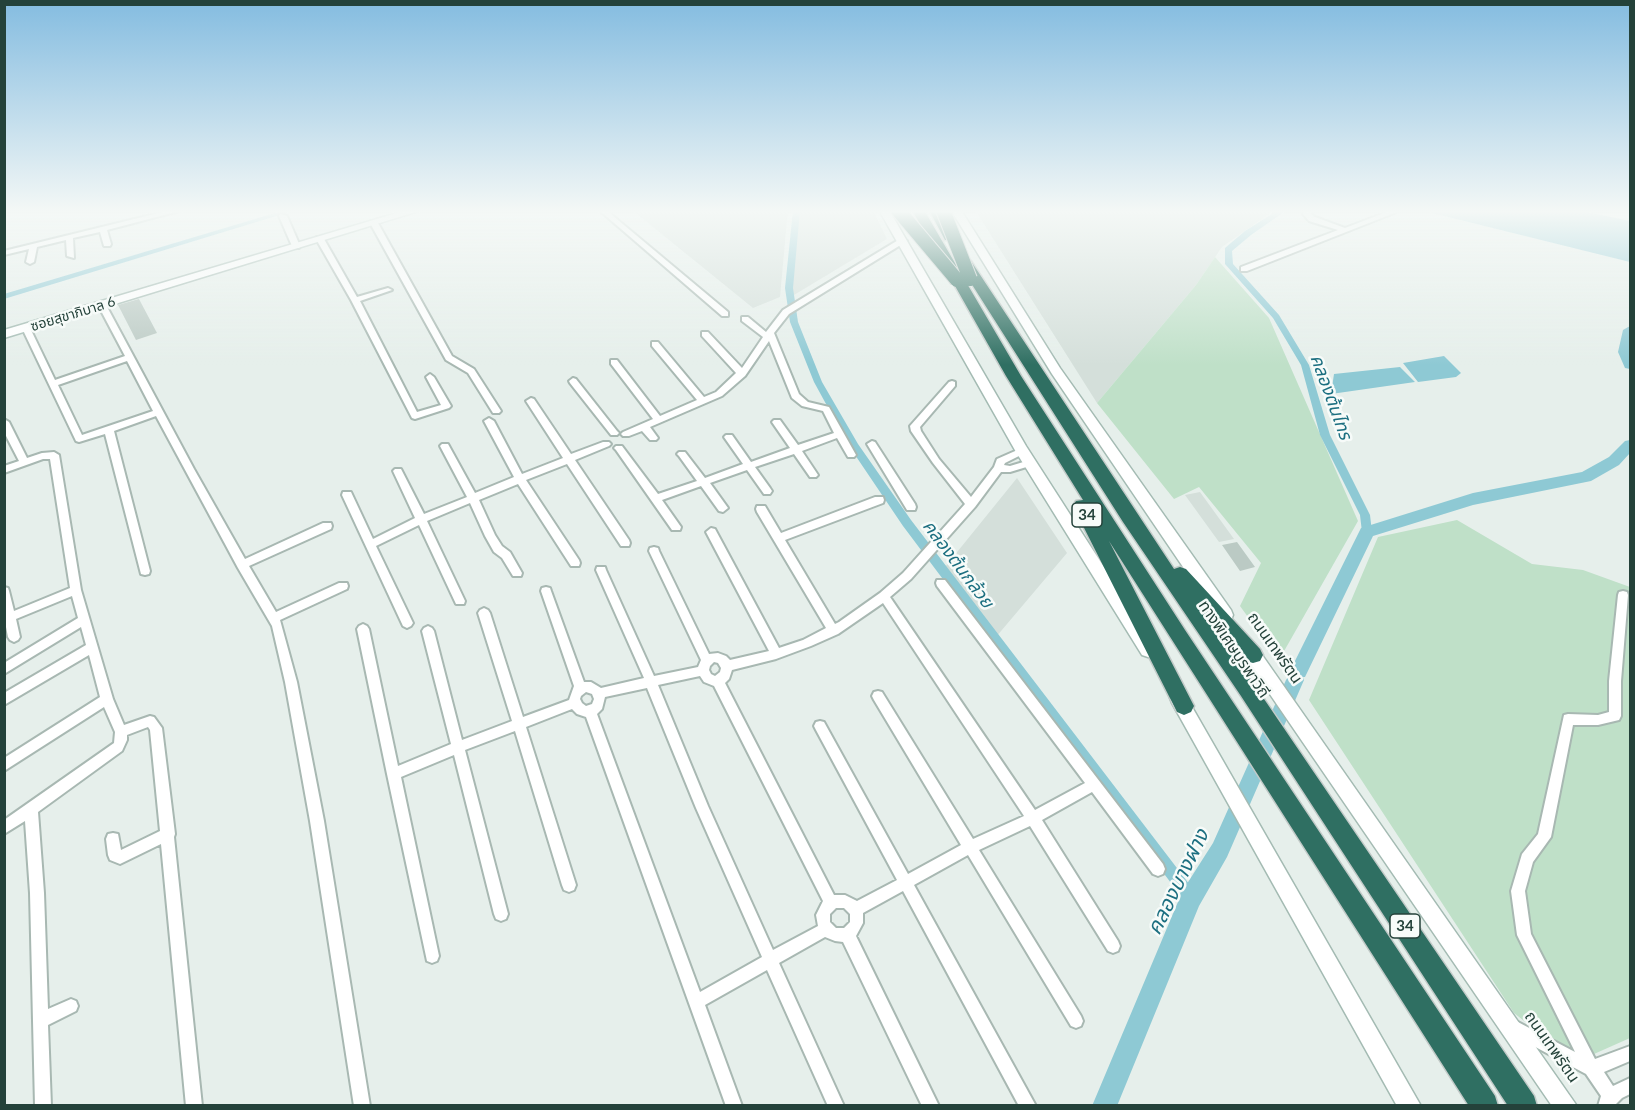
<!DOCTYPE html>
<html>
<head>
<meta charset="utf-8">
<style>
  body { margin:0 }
  #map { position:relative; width:1635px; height:1110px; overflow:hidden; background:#e6efeb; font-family:Lato,sans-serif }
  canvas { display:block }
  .frame { position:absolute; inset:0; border:6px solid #24423a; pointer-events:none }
</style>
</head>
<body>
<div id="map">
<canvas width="1635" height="1110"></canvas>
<div class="frame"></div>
</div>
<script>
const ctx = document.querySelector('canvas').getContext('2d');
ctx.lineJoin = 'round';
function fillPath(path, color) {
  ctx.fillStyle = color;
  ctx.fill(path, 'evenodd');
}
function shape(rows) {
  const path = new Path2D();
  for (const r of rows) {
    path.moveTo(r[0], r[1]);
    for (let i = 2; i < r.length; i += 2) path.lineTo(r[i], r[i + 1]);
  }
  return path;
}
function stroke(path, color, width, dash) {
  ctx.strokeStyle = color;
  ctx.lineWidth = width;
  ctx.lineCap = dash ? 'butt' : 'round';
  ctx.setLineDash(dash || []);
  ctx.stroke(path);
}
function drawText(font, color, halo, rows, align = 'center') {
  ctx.font = font + ' Lato,"Noto Sans Thai",sans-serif';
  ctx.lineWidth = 5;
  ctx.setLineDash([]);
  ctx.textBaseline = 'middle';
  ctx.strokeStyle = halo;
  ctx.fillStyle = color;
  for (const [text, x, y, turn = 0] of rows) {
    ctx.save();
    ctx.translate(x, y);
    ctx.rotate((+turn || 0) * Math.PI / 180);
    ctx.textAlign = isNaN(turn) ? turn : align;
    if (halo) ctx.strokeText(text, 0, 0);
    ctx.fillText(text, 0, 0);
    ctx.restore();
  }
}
fillPath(shape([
  [632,210,788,210,780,297,753,308],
  [795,210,873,210,887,239,794,295,788,294],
  [975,210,1275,210,1222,247,1196,285,1097,403],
  [1017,478,1067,553,996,637,945,567],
  [1200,492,1234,539,1219,542,1185,495]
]), '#d4dfda');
fillPath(shape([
  [1215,257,1269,318,1358,521,1279,660,1240,606,1261,563,1199,487,1174,499,1097,403,1196,285],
  [1457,520,1532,564,1583,570,1630,587,1630,1038,1576,1062,1514,1013,1309,700,1378,537]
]), '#bfe0c8');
fillPath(shape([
  [1420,210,1578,210,1630,221,1630,262],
  [1444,356,1461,373,1456,377,1418,382,1403,363],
  [1400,367,1415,382,1331,394,1334,374]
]), '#8ec9d4');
fillPath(shape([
  [285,210,296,210,4,299,4,294,285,210],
  [793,210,800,210,793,288,798,322,822,382,858,444,911,520,1196,893,1198,898,1196,903,1191,905,1186,903,903,526,849,446,814,382,790,322,785,288,793,210],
  [1278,210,1287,210,1251,235,1232,251,1233,264,1279,315,1309,365,1330,435,1370,515,1372,532,1367,536,1362,532,1360,515,1320,435,1301,365,1273,318,1225,264,1225,248,1245,231,1278,210]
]), '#8ec9d4');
fillPath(shape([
  [1630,326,1630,369,1625,368,1618,352,1623,330,1630,326],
  [1630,440,1630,453,1619,465,1591,481,1473,505,1373,536,1305,677,1303,677,1304,680,1227,857,1199,906,1117,1106,1092,1106,1183,890,1213,843,1286,680,1291,673,1290,671,1361,528,1473,493,1582,472,1609,457,1625,441,1630,440]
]), '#8ec9d4');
fillPath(shape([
  [139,299,157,333,136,340,118,305],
  [1237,542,1255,567,1240,571,1222,545]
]), '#bbcac4');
const street = shape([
  [171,210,183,210,107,230,111,244,110,246,104,246,100,232,73,238,74,258,67,256,66,240,37,247,34,262,30,264,26,262,29,249,4,255,4,251,171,210],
  [599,210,606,210,728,312,728,316,722,316,599,210],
  [1304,210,1310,210,1311,214,1315,217,1345,228,1392,210,1402,210,1247,271,1241,271,1241,267,1338,230,1309,221,1303,214,1304,210],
  [280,214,287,216,300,246,299,248,292,246,279,216,280,214],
  [371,221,378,223,452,356,474,369,501,411,499,413,493,413,468,373,446,360,370,223,371,221],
  [317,237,324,239,357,297,388,288,392,290,360,301,417,412,441,405,426,377,430,374,434,377,451,406,449,408,415,419,412,418,351,300,316,239,317,237],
  [900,239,907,241,789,314,774,333,799,394,808,402,829,407,856,455,854,457,848,457,837,438,802,451,818,475,816,477,810,477,794,454,755,467,770,488,772,491,770,494,764,494,747,470,710,483,728,508,723,512,719,511,701,486,662,500,681,527,680,530,672,530,616,450,614,448,616,446,622,446,658,494,697,481,679,456,677,454,679,452,685,452,705,478,743,464,724,437,726,435,732,435,751,462,790,448,772,422,774,420,780,420,798,445,834,433,823,411,802,406,792,398,769,341,745,376,722,396,650,427,658,438,656,440,650,440,642,431,629,436,623,436,621,434,623,432,653,419,611,364,611,360,617,360,660,416,697,400,652,346,652,342,658,342,704,397,716,392,736,373,702,336,702,332,708,332,742,368,763,337,742,321,742,317,748,317,766,332,783,310,900,239],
  [99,303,102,303,106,305,194,469,245,559,323,523,331,523,332,526,331,529,249,566,276,612,339,583,347,583,348,586,347,589,280,620,297,682,324,821,370,1106,354,1106,310,821,285,682,272,626,238,568,156,416,114,431,150,571,149,574,145,575,141,574,105,434,79,442,76,441,22,328,26,325,30,328,55,380,125,356,98,305,99,303],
  [127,361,153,411,82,435,58,385,127,361],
  [573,378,576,379,617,431,619,433,617,435,611,435,570,383,569,381,573,378],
  [952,381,955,382,955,386,920,427,921,431,939,459,971,497,994,467,997,459,1022,448,1027,451,1025,453,1005,463,1004,465,1010,466,1030,460,1035,463,1033,465,1010,472,1001,472,975,507,911,579,890,597,1035,810,1085,783,937,586,936,583,937,580,945,580,1163,864,1165,869,1163,874,1158,876,1153,874,1092,792,1042,820,1118,941,1120,946,1118,951,1113,953,1108,951,1030,826,979,850,1081,1016,1083,1021,1081,1026,1076,1028,1071,1026,968,855,914,885,1036,1106,1019,1106,903,891,863,913,863,923,856,936,939,1106,922,1106,843,942,835,941,825,937,779,963,844,1106,828,1106,767,970,705,1005,742,1106,726,1106,586,717,577,714,572,709,526,727,576,885,574,890,569,892,564,890,562,885,515,731,465,750,508,914,506,919,501,921,496,919,494,914,454,755,401,777,439,956,437,961,432,963,427,961,387,774,357,629,359,626,363,624,367,626,369,629,398,766,451,744,422,631,424,628,428,626,432,628,434,631,462,740,512,721,478,613,480,610,484,608,488,610,490,613,523,717,569,700,574,686,541,591,542,588,546,587,550,588,551,591,584,682,591,682,601,688,644,678,596,570,597,567,605,567,606,570,654,676,698,667,701,660,649,551,650,548,654,547,658,548,659,551,709,654,718,653,726,656,730,660,769,651,706,532,711,528,715,529,779,648,803,640,826,628,757,512,756,509,757,506,765,506,781,533,875,497,883,497,884,500,883,503,785,540,835,624,839,622,880,593,903,573,965,504,933,463,911,431,910,426,949,382,952,381],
  [883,603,1024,816,973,839,882,692,878,691,874,692,872,696,874,700,961,845,908,874,824,722,820,721,816,722,814,726,816,730,897,880,857,901,845,895,834,895,725,683,729,679,732,670,776,659,811,646,838,634,883,603],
  [714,662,718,663,721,668,720,672,715,676,711,674,709,670,710,666,714,662],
  [700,676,704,682,714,686,823,901,816,915,818,926,773,950,708,806,658,685,700,676],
  [647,688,696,808,762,957,700,992,597,714,602,709,605,697,647,688],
  [586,692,592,694,594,699,592,704,586,706,582,703,580,699,581,696,586,692],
  [836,908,844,908,850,914,850,922,844,928,836,928,830,922,830,914,836,908],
  [531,398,534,399,571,454,603,442,609,442,611,444,609,446,575,460,629,540,630,543,629,546,621,546,567,464,526,480,579,560,580,563,579,566,571,566,518,484,479,500,495,535,502,546,510,552,522,573,521,576,513,576,502,558,494,552,485,536,470,503,427,521,465,601,464,604,456,604,419,525,376,546,413,623,411,626,407,628,403,626,342,495,343,492,351,492,373,539,415,518,393,471,395,469,401,469,424,514,467,497,440,446,442,444,448,444,475,493,514,477,484,421,489,418,494,421,522,474,563,458,526,401,531,398],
  [4,419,9,422,27,458,42,453,54,452,59,455,81,590,113,699,124,725,150,716,154,717,162,728,175,834,174,837,202,1106,186,1106,161,844,120,864,110,860,108,855,106,839,108,834,113,833,118,834,121,850,160,831,150,730,148,727,127,735,127,740,122,751,38,812,44,893,48,1009,71,999,76,1001,78,1006,76,1011,48,1025,51,1106,35,1106,30,893,25,821,4,834,4,820,114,743,115,732,104,707,4,771,4,758,100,697,89,655,4,705,4,693,86,645,81,627,4,674,4,663,78,618,72,596,16,619,20,637,18,640,14,642,10,640,8,637,4,617,4,587,8,588,9,591,14,611,70,588,50,459,43,459,4,473,4,466,19,461,4,432,4,419],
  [872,441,875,442,915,504,916,507,915,510,907,510,867,444,872,441],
  [1623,591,1627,592,1628,595,1621,681,1621,716,1619,720,1598,725,1573,725,1551,837,1533,862,1525,891,1531,934,1595,1059,1630,1046,1630,1061,1604,1072,1613,1086,1630,1078,1630,1094,1622,1098,1614,1106,1598,1106,1601,1096,1586,1074,1511,1034,1508,1029,1511,1024,1516,1021,1575,1052,1517,935,1511,891,1522,854,1538,834,1564,715,1568,714,1598,715,1609,712,1609,681,1618,595,1619,592,1623,591]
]);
const secondary = shape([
  [407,210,422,210,4,338,4,330,407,210],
  [879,210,889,210,1026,446,1154,645,1156,650,1154,655,1148,657,1142,655,1016,452,879,210],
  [951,210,961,210,1060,368,1231,610,1233,615,1231,620,1225,621,1219,620,1052,374,951,210],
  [1247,640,1253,642,1577,1106,1552,1106,1241,652,1239,647,1241,642,1247,640],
  [1178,691,1184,693,1421,1106,1397,1106,1172,703,1170,698,1172,693,1178,691]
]);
const highway = shape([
  [912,210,924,210,1021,376,1185,630,1495,1096,1498,1106,1469,1106,1109,541,1194,706,1191,712,1184,715,1177,712,1073,506,1076,501,1083,500,1006,376,912,210],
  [929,210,941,210,956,237,955,240,945,240,929,210],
  [964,257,971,261,1174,569,1180,567,1186,569,1260,649,1263,655,1260,661,1253,663,1246,661,1213,624,1534,1096,1537,1106,1508,1106,1241,696,1123,522,957,261,964,257]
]);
stroke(street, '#a8b8b2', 4);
stroke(secondary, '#a4bbb3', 3);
stroke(highway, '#c2cac8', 3);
fillPath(street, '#fff');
fillPath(secondary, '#fff');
fillPath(highway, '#2f6f62');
const highwayBridge = shape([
  [898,210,957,280],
  [943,210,970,279]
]);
stroke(highwayBridge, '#c2cac8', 16, []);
stroke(highwayBridge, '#2f6f62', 14);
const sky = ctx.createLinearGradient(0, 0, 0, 365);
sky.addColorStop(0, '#84bce0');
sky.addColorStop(0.58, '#f4f8f6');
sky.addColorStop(1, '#f4f8f600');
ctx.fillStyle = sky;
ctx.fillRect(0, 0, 1635, 365);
drawText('14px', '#24423a', '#f7fbf9', [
  ["ซอยสุขาภิบาล 6",73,314,-17]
]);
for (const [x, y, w] of [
  [1087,515,30],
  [1405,926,30]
]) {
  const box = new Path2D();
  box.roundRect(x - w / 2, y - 12, w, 24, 4.5);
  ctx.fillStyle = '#f7fbf9';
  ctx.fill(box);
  stroke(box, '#24423a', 1.5);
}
drawText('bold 15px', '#24423a', null, [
  ["34",1087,515],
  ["34",1405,926]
]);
drawText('16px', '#24423a', '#f7fbf9', [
  ["ถนนเทพรัตน",1275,648,55],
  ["ทางพิเศษบูรพาวิถี",1234,649,56],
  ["ถนนเทพรัตน",1552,1047,55]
]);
drawText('italic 18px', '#1c6f80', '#f7fbf9', [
  ["คลองต้นไทร",1331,397,70],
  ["คลองต้นกล้วย",958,564,53]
]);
drawText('italic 21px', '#1c6f80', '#f7fbf9', [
  ["คลองบางฝาง",1178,882,-64]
]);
</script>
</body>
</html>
